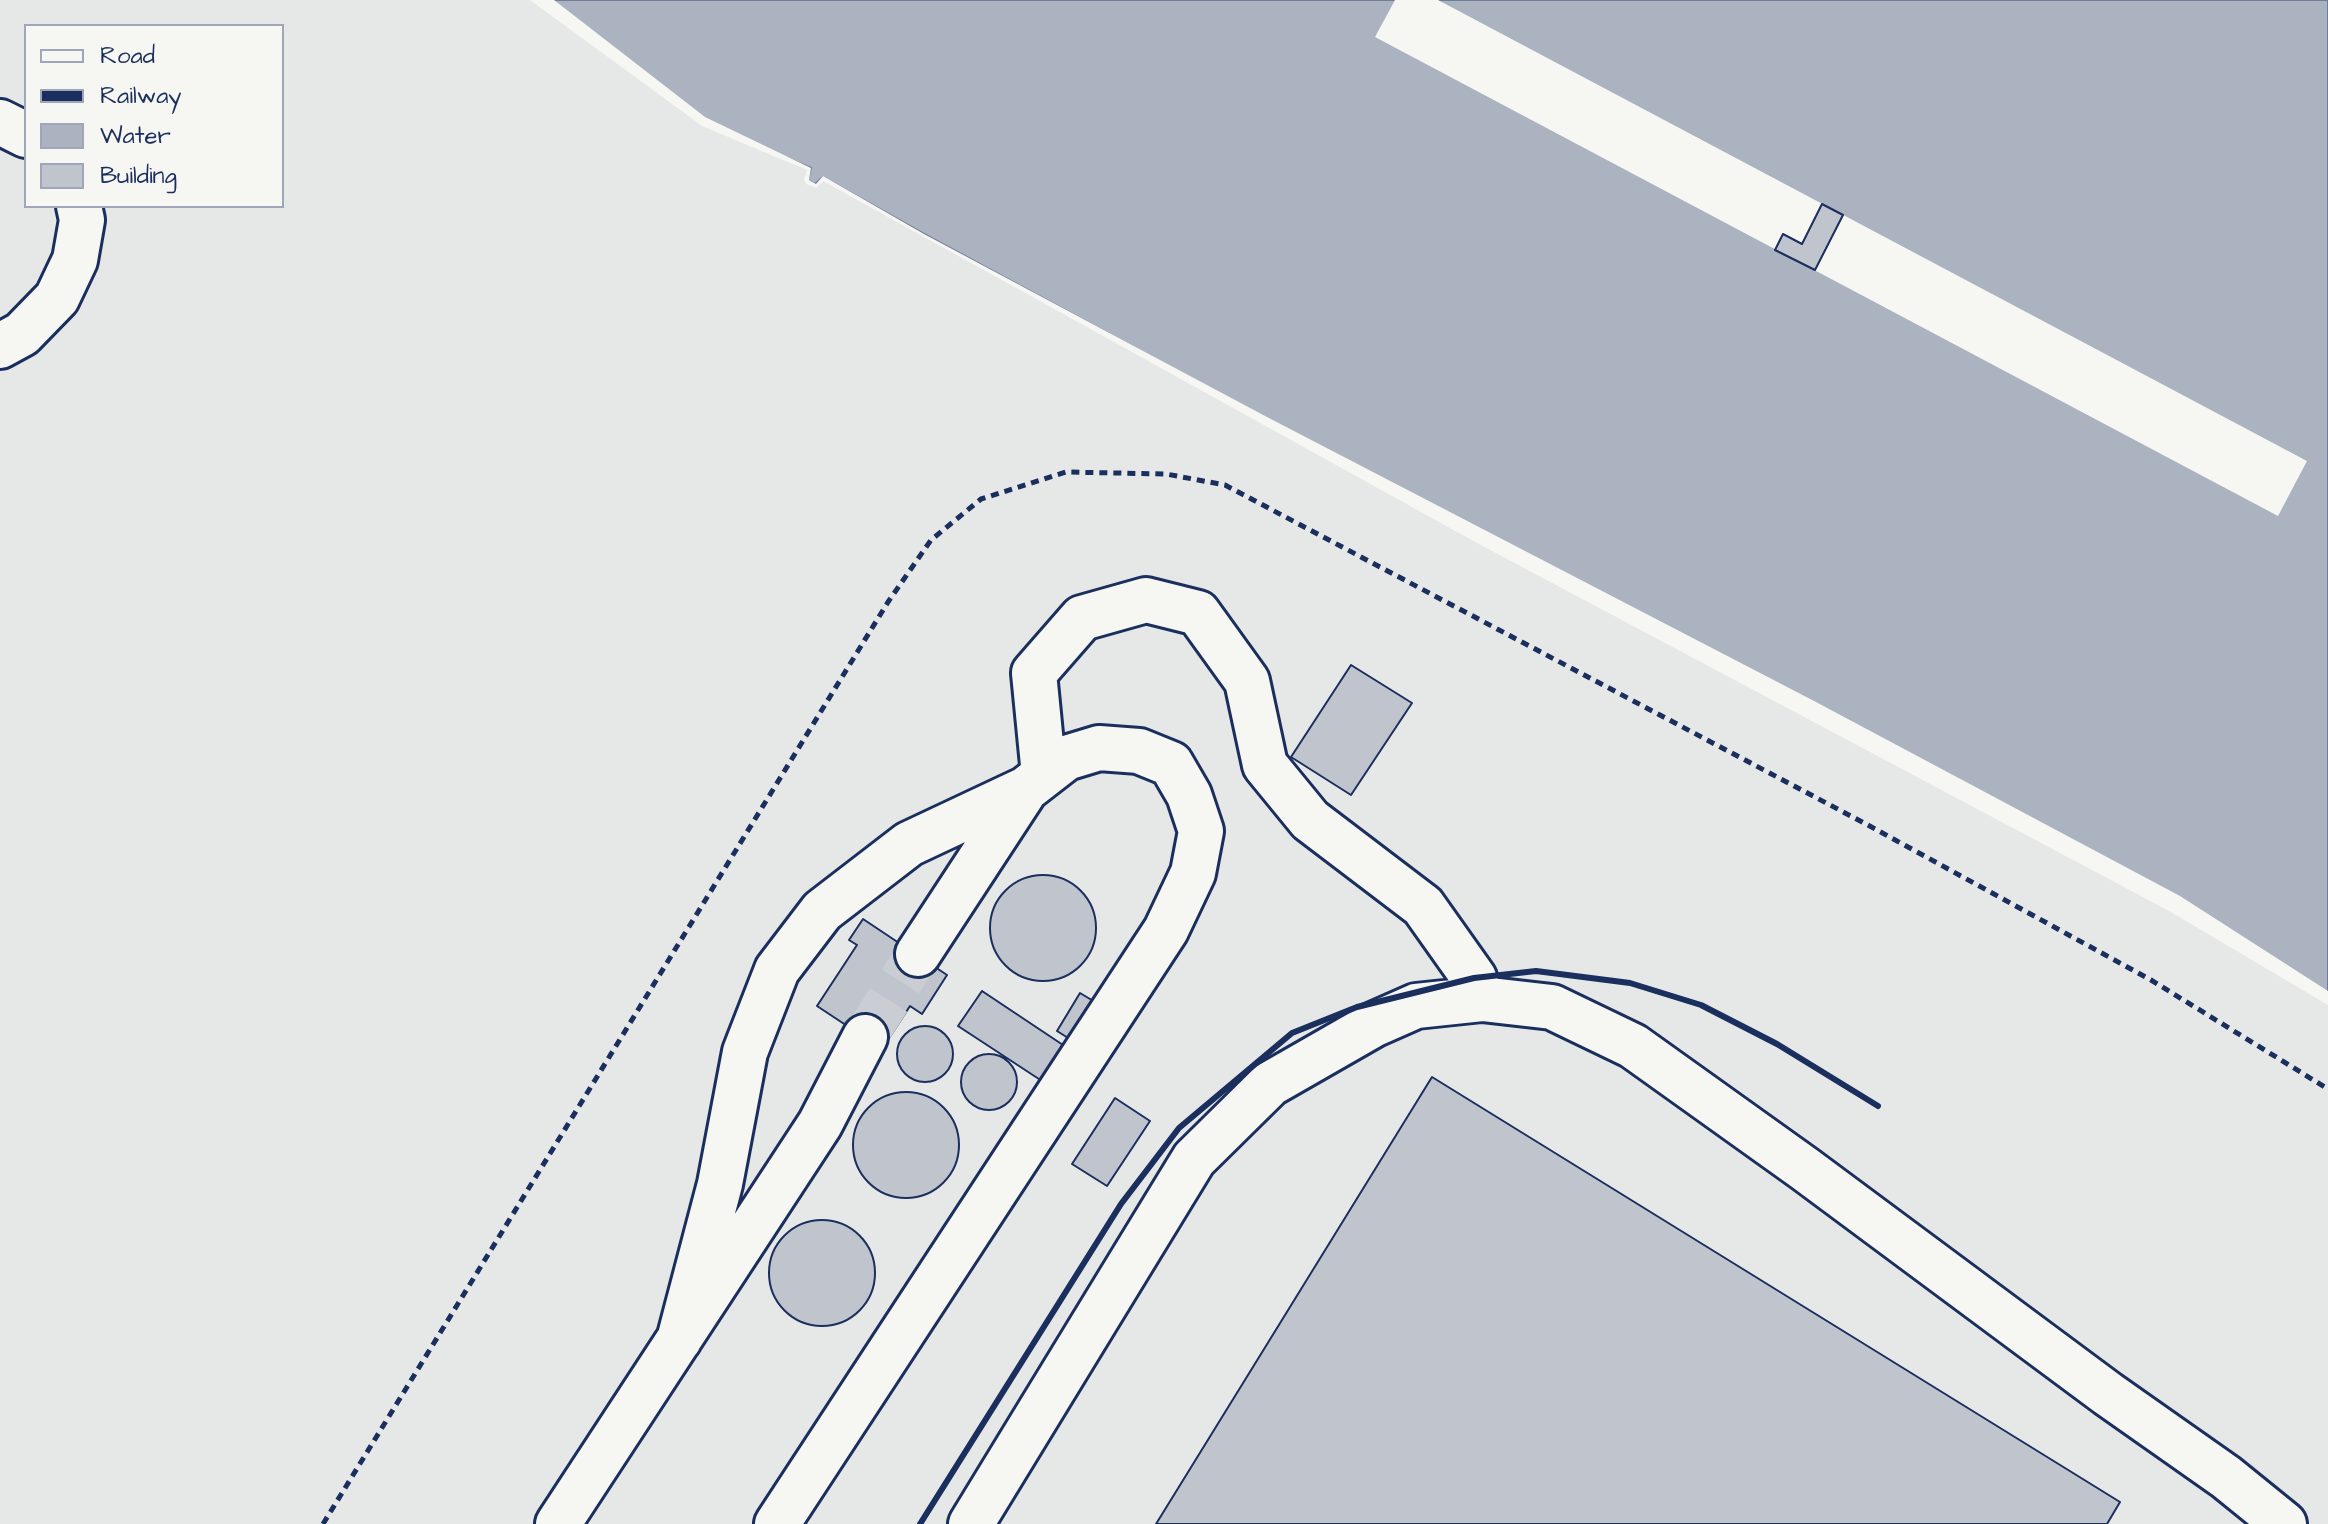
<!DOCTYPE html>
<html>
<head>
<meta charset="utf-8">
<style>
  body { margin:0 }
  #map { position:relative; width:2328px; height:1524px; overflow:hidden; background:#f6f6f2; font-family:"Architects Daughter",sans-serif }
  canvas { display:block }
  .legend { position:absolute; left:24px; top:24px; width:260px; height:184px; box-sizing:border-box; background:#f6f6f2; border:2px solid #9ea6b7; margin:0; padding:10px 14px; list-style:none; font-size:24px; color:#1b2f5e }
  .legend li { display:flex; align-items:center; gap:16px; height:40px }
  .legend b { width:40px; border:2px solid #9ea6b7 }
</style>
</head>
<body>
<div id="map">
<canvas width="2328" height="1524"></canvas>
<ul class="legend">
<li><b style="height:10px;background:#f6f6f2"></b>Road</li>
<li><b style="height:10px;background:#1b2f5e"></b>Railway</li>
<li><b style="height:22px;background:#abb2c0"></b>Water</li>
<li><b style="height:22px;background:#c0c4cd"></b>Building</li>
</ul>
</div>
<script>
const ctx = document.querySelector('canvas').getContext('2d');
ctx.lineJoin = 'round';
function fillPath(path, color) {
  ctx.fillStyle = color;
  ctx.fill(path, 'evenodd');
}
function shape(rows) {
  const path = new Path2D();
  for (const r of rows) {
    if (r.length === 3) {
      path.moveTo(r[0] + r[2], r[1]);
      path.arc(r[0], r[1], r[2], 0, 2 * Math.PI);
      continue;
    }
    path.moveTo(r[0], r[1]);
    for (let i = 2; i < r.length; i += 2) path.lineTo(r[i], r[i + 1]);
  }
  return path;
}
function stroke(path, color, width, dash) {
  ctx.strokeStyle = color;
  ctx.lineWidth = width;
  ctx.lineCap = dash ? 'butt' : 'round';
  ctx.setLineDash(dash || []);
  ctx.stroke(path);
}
fillPath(shape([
  [0,0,534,0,823,176,2171,907,2328,1001,2328,1524,0,1524],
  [26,26,282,26,282,206,26,206]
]), '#e6e7e7');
const water = shape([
  [534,0,2328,0,2328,1001,2171,907,924,234,823,177,815,184,808,180,811,168,704,123,534,0]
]);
fillPath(water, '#abb2c0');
stroke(water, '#717e99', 2);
fillPath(shape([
  [530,0,554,0,705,117,811,168,809,180,816,184,823,176,924,234,1267,417,1816,702,2180,896,2328,991,2328,1005,2169,911,1477,543,823,181,816,188,806,184,804,180,807,170,702,126],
  [1395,0,1438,0,2307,461,2278,516,1375,37]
]), '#f6f6f2');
const building = shape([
  [1822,204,1843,215,1815,270,1775,250,1783,234,1802,244,1822,204],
  [1351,665,1412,703,1351,795,1291,757,1351,665],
  [1043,928,53],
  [863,919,947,975,922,1014,910,1006,882,1049,817,1006,857,945,849,940,863,919],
  [982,991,1069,1049,1045,1083,958,1026,982,991],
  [1080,993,1100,1005,1076,1043,1057,1031,1080,993],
  [925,1054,28],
  [989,1082,28],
  [1432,1077,2120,1502,2107,1524,1156,1524,1432,1077],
  [906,1145,53],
  [1115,1098,1150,1121,1107,1186,1072,1164,1115,1098],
  [822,1273,53]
]);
fillPath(building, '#c0c4cd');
stroke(building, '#1b2f5e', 2);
stroke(shape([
  [865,1037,918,954]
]), '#caced4', 44, [44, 22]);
const minor = shape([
  [0,122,26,135],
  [0,346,22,334,57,298,75,260,82,220,79,206],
  [1044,775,1034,673,1082,618,1146,600,1198,613,1247,681,1265,765,1310,820,1423,906,1474,978,1482,999],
  [679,1340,720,1184,745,1052,777,970,822,911,909,844,1026,789],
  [558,1524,820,1124,865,1037],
  [777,1524,1166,930,1193,873,1201,831,1189,795,1171,764,1139,751,1099,748,1066,758,1026,789,918,954],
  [971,1524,1194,1159,1270,1084,1373,1025,1416,1006,1482,999,1552,1007,1633,1046,1805,1169,2108,1394,2226,1477,2284,1524]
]);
stroke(minor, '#1b2f5e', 50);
stroke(shape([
  [323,1524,888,602,931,540,981,499,1066,472,1166,474,1225,485,1866,824,2151,980,2328,1089]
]), '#1b2f5e', 5, [8, 6]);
stroke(minor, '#f6f6f2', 44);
stroke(shape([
  [920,1524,1121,1204,1179,1128,1292,1033,1357,1007,1474,978,1536,971,1630,983,1701,1005,1777,1044,1878,1106]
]), '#1b2f5e', 6);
</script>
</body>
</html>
